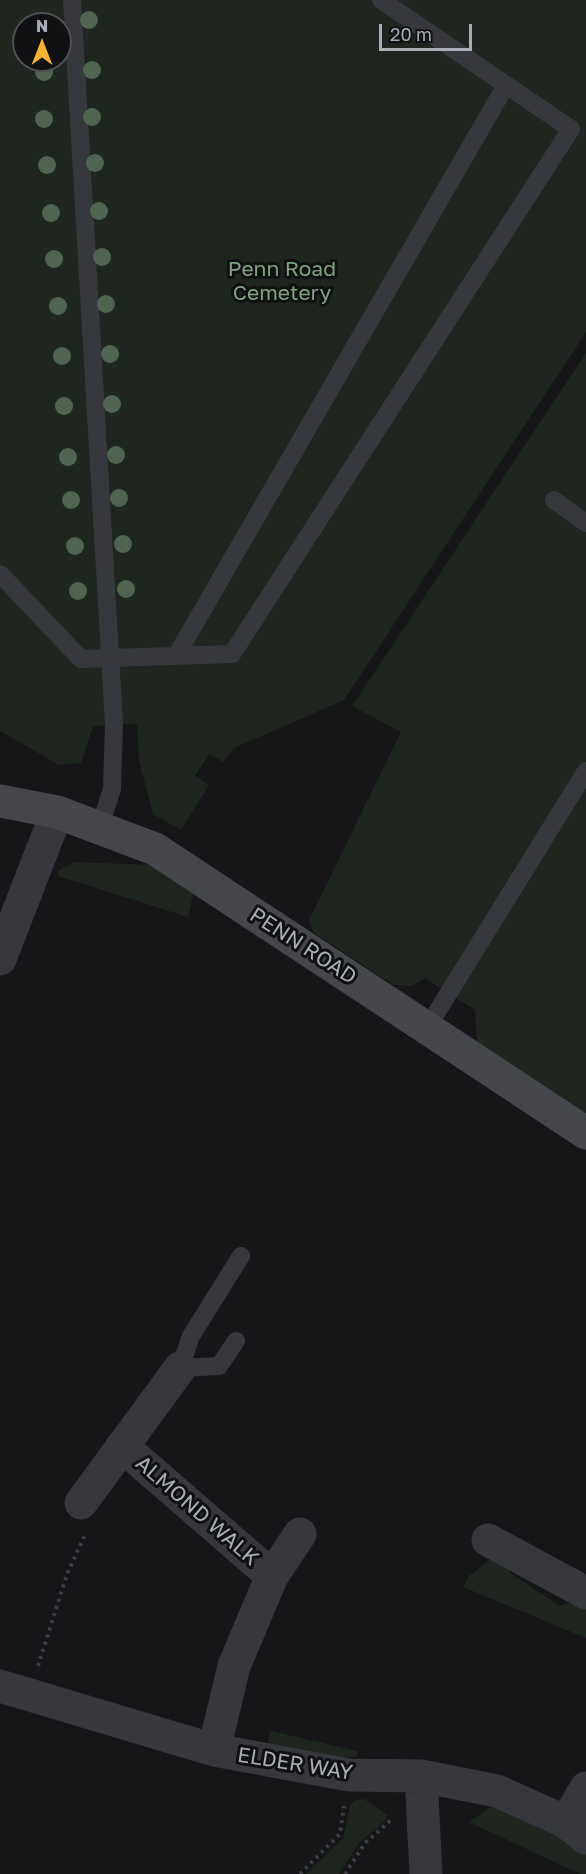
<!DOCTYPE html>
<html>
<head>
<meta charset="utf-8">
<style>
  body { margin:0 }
  #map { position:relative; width:586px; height:1874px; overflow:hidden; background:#161618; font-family:"Golos Text",sans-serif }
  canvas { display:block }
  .north { position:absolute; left:12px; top:12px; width:60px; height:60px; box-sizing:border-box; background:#111113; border:2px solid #4d4f55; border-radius:50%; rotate:0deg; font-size:16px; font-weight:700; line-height:24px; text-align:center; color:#a8adb8 }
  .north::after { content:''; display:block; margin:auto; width:21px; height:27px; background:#f2b134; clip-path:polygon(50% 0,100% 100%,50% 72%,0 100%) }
  .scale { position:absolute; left:379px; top:24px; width:93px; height:27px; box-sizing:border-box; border:3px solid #a8adb8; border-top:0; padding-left:8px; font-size:18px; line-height:21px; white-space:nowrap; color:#a8adb8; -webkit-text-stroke:4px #111113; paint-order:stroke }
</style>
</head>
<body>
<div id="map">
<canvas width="586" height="1874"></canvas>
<div class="north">N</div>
<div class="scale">20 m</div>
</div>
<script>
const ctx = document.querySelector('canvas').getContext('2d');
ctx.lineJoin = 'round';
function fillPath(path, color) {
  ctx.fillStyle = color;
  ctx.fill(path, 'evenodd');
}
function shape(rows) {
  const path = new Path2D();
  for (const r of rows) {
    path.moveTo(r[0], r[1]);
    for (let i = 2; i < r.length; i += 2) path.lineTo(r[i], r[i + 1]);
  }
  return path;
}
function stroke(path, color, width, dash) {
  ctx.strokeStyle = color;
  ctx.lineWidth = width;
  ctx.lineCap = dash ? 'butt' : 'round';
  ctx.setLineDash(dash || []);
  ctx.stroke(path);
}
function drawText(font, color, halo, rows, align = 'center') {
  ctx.font = font + ' "Golos Text",sans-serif';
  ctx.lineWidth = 6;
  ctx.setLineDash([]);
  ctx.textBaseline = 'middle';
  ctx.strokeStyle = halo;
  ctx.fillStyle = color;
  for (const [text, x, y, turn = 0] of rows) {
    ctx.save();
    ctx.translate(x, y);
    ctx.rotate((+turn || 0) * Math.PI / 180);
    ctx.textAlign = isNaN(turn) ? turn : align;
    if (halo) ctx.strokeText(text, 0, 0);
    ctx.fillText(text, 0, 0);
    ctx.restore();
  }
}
fillPath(shape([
  [0,0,586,0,586,332,344,700,234,748,223,762,209,754,195,776,209,785,181,830,153,814,139,761,137,724,93,726,81,763,59,765,0,731],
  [24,24,60,24,60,60,24,60],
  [586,353,586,1115,477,1042,475,1010,425,978,412,986,394,985,314,933,309,920,401,732,352,706],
  [74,862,155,865,191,888,193,895,188,917,58,876,58,871],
  [493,1557,504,1558,510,1573,560,1606,571,1602,586,1606,586,1638,463,1587,469,1576],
  [271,1731,357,1751,357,1757,316,1757,270,1749,268,1742],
  [364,1799,388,1815,385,1821,359,1843,339,1874,306,1874,343,1838,350,1806,356,1800],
  [496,1803,586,1850,586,1874,580,1874,469,1822]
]), '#1e261f');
stroke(shape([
  [38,1666,67,1574,85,1535],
  [300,1874,340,1834,344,1806],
  [345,1874,365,1843,391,1820]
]), '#3d3f44', 4, [3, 4.5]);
stroke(shape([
  [72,0,114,724,112,789,100,826],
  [554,500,586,523],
  [0,574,81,659,232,654,571,129,381,0],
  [176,656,506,85],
  [427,1028,586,771],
  [236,1341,219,1366,180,1368,191,1336,241,1256]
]), '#37383d', 18);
stroke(shape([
  [0,959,57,812],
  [122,1446,272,1576,234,1666,214,1750],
  [81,1503,180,1368],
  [488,1540,586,1593],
  [272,1576,300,1534],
  [0,1686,214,1750,349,1775,421,1776,497,1791,566,1822,586,1838],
  [421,1776,426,1874],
  [566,1822,586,1788]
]), '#37383d', 33);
stroke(shape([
  [0,801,57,812,155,849,586,1133]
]), '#45474d', 33);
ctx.fillStyle = '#506452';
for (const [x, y] of [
  [89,20],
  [92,70],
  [44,72],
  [92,117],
  [44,119],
  [95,163],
  [47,165],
  [99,211],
  [51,213],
  [102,257],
  [54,259],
  [106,304],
  [58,306],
  [110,354],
  [62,356],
  [112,404],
  [64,406],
  [116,455],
  [68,457],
  [119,498],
  [71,500],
  [123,544],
  [75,546],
  [126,589],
  [78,591]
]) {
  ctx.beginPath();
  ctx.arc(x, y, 9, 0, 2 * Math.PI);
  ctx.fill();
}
drawText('21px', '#7fa381', '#111113', [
  ["Penn Road",282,269],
  ["Cemetery",282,293]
]);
drawText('21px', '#a8adb8', '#111113', [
  ["PENN ROAD",303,946,33],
  ["ALMOND WALK",197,1511,41],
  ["ELDER WAY",295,1764,9]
]);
</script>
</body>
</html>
